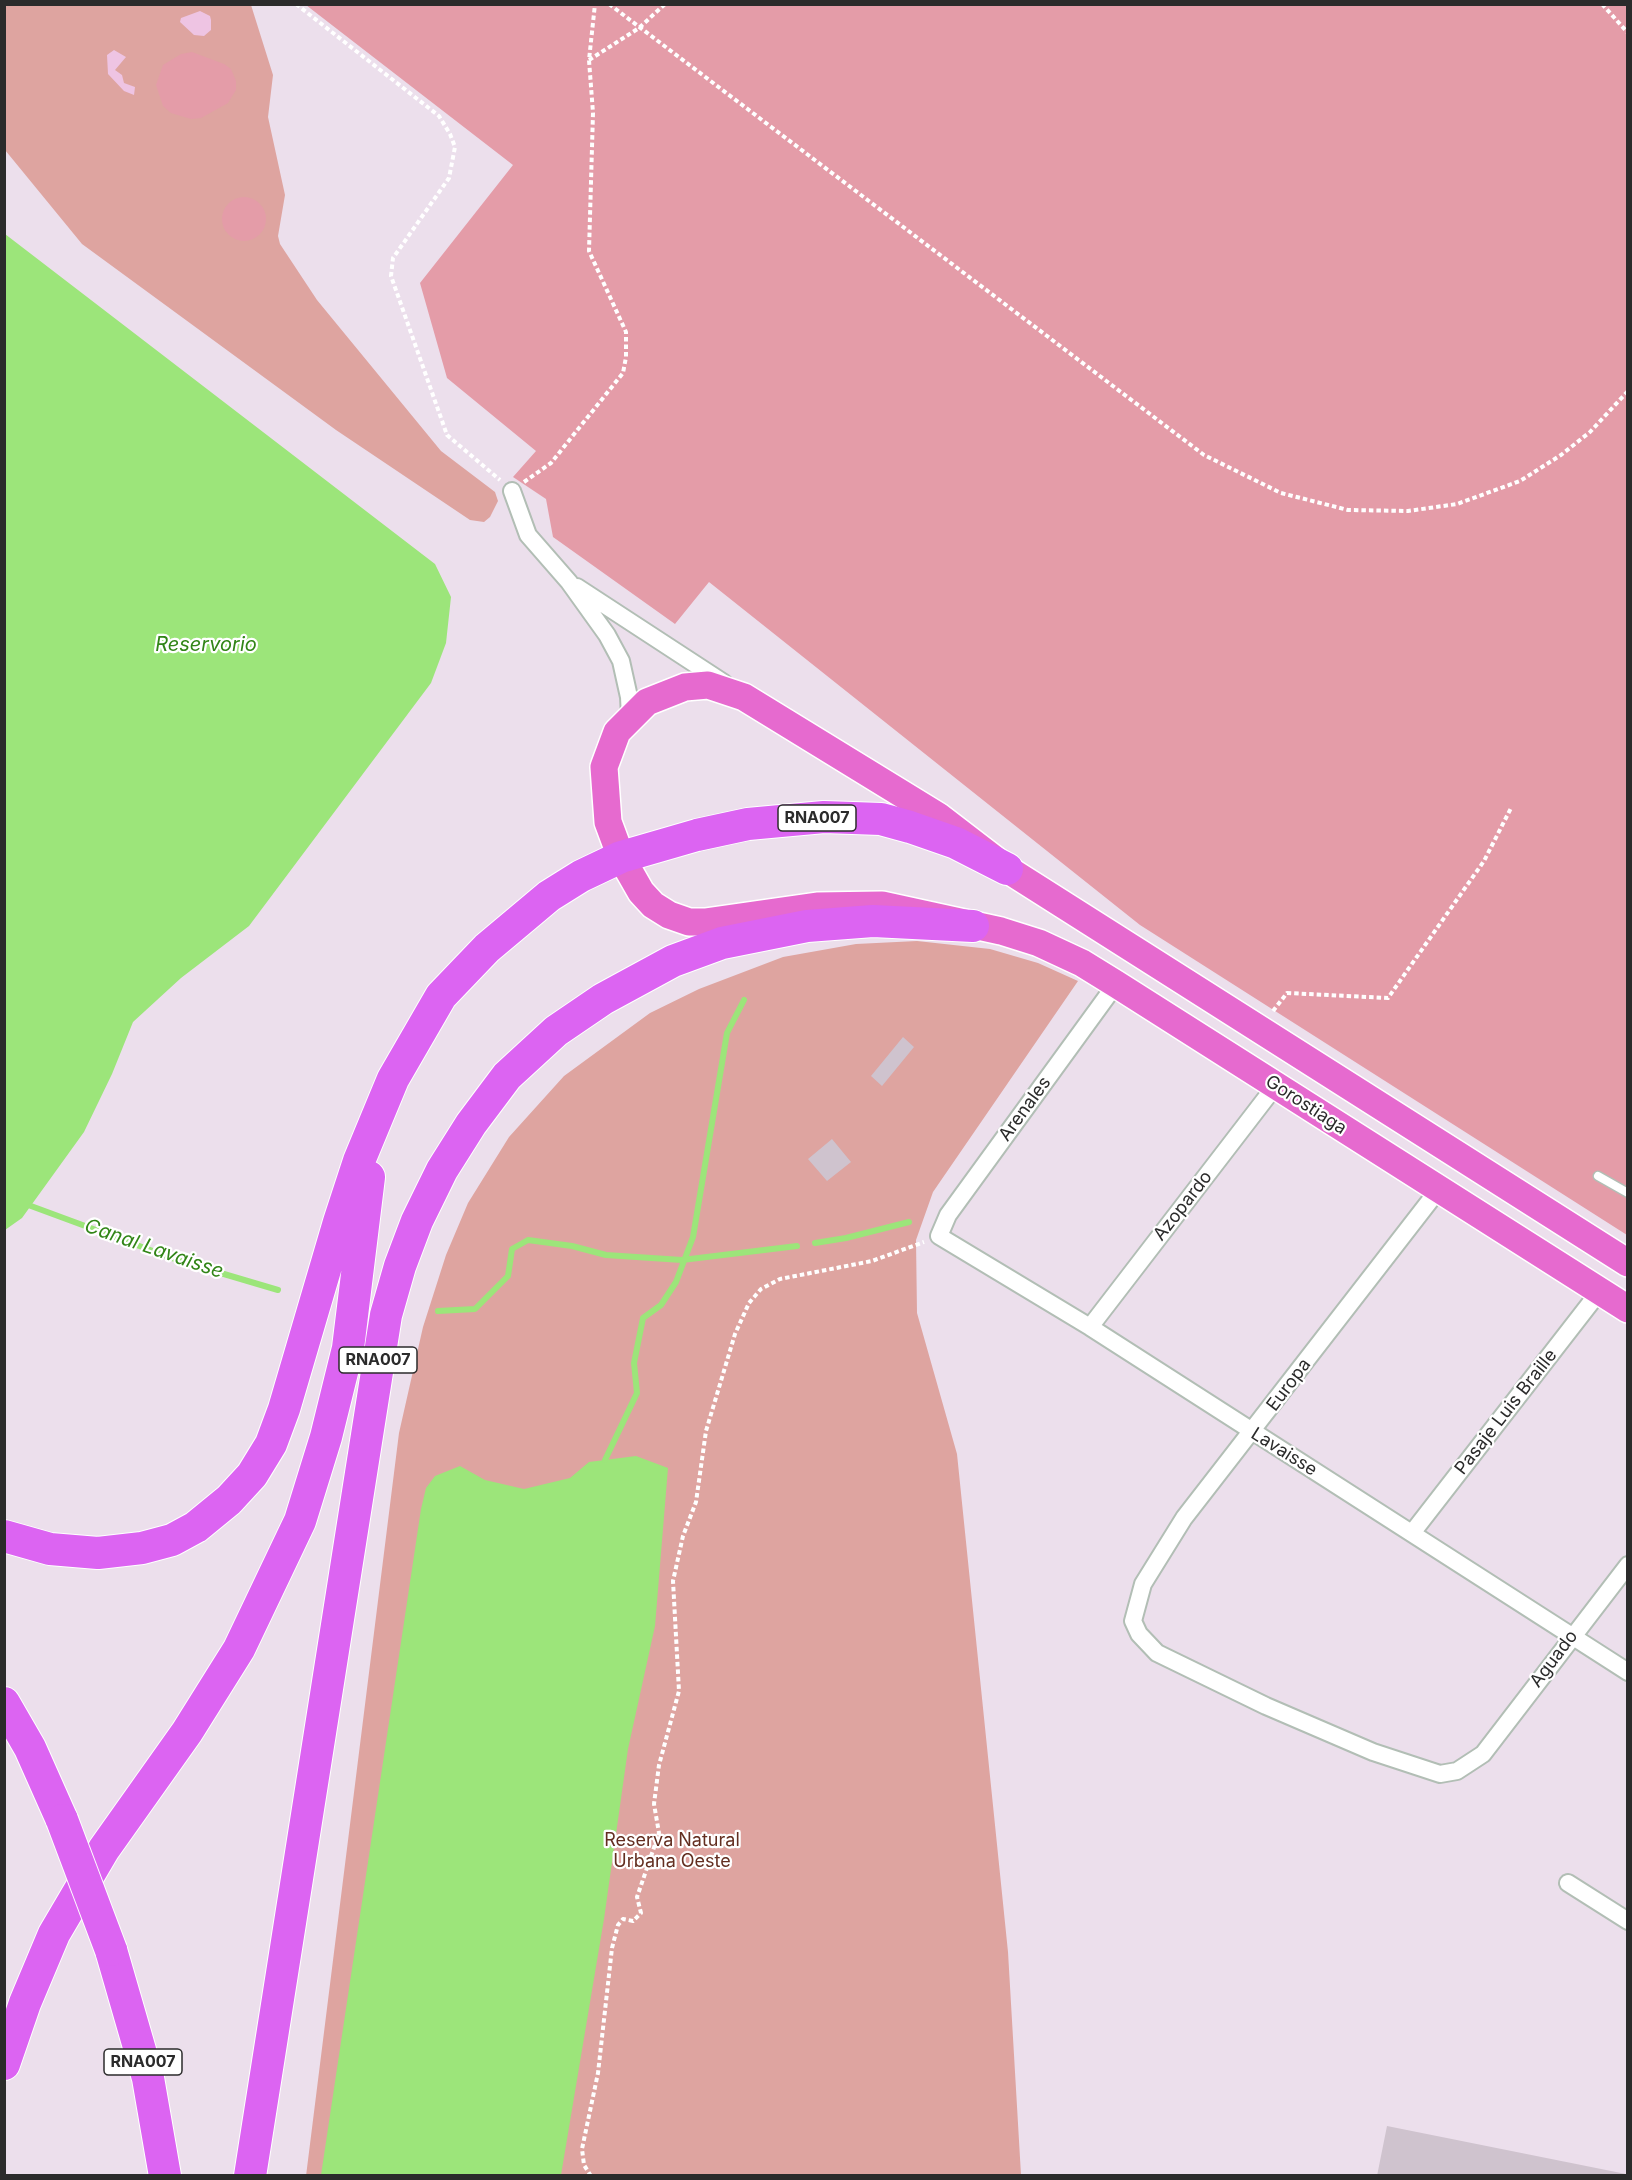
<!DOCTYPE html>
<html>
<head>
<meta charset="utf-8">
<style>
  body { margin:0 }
  #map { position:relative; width:1632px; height:2180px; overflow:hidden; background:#ecdfec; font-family:Inter,sans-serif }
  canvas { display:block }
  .frame { position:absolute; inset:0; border:6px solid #2b2b2b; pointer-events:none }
</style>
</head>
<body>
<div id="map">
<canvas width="1632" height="2180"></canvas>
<div class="frame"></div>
</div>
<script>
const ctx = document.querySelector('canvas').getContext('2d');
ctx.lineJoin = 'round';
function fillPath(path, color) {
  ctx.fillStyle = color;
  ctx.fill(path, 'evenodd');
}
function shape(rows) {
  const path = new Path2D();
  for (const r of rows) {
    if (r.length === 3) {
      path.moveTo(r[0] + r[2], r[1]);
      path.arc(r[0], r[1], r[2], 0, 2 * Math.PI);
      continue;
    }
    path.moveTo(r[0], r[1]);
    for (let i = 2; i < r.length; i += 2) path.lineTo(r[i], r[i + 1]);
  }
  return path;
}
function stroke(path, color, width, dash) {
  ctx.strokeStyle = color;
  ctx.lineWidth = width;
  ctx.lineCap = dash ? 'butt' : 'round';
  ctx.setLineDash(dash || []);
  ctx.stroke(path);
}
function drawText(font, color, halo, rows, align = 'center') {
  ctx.font = font + ' Inter,sans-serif';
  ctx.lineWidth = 4.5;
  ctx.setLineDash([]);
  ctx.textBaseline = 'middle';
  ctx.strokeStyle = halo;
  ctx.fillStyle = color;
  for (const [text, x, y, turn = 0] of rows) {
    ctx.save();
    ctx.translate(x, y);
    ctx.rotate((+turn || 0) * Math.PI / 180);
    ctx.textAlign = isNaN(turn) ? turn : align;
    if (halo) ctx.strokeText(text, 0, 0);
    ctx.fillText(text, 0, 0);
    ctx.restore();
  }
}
fillPath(shape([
  [4,5,251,5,273,75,268,117,285,195,278,236,280,244,317,300,441,451,495,492,498,501,490,517,484,522,470,520,336,430,82,244,5,150],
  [917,941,990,949,1038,963,1078,981,933,1192,916,1240,917,1313,957,1454,1008,1952,1021,2175,306,2176,399,1433,423,1327,446,1255,468,1203,509,1137,564,1076,650,1013,699,989,783,957,856,944]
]), '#dea4a0');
fillPath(shape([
  [200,11,210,16,211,20,211,30,204,36,194,35,180,22,181,18],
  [114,50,126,57,115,70,122,75,124,83,135,87,134,95,124,91,108,74,107,55]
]), '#eec4e3');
fillPath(shape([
  [306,5,1627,5,1627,1235,1140,925,709,582,675,624,553,537,546,499,513,477,536,451,447,378,420,283,513,165],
  [192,52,224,64,231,69,236,81,236,90,228,103,201,118,191,119,171,113,163,106,156,85,163,65,181,54],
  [244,219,22]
]), '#e49ca8');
fillPath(shape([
  [5,234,435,564,451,597,446,643,431,683,249,926,181,978,133,1022,112,1074,84,1132,22,1218,5,1230],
  [636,1456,668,1468,655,1626,628,1749,604,1919,561,2175,321,2175,421,1509,426,1488,435,1476,460,1466,485,1480,524,1489,570,1478,589,1462]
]), '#9ce57a');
stroke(shape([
  [31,1206,180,1261,278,1290],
  [815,1243,846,1238,909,1222],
  [438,1311,475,1309,508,1276,512,1249,528,1240,572,1246,606,1255,682,1260,797,1246],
  [605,1460,637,1393,634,1363,643,1318,661,1305,676,1282,693,1237,727,1033,744,1000]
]), '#9ce57a', 6);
fillPath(shape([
  [903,1037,914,1047,882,1086,871,1076],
  [832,1139,851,1162,827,1181,808,1159],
  [1387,2126,1626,2174,1626,2176,1377,2176]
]), '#cfc3ce');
const service = shape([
  [1598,1176,1628,1193]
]);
const minor = shape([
  [512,491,528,535,569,582,607,635,621,661,629,697,630,717],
  [577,587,724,683],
  [1116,984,948,1215,939,1236,1090,1327,1628,1672],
  [1439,1189,1184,1518,1143,1584,1133,1621,1139,1634,1157,1653,1266,1706,1373,1752,1440,1774,1457,1771,1483,1754,1628,1565],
  [1090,1327,1276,1085],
  [1412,1533,1599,1292],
  [1568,1883,1628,1921]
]);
const primary = shape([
  [1628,1263,1007,869,938,816,744,697,708,685,685,687,647,702,617,732,604,767,608,822,621,857,641,892,653,905,669,915,689,922,705,922,817,906,882,905,1001,931,1039,943,1082,963,1116,984,1628,1309]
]);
const motorway = shape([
  [4,1536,50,1549,98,1553,142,1548,172,1540,196,1527,229,1500,252,1475,271,1444,284,1409,339,1222,359,1161,393,1079,441,996,487,948,549,896,581,876,621,857,697,835,748,824,824,817,881,819,910,827,956,843,1007,869],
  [4,1703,30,1748,62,1820],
  [111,1950,148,2078,165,2176],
  [4,2064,25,2003,54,1934,104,1849,187,1732,239,1649,300,1521,326,1437,348,1348,369,1177],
  [250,2176,386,1315,400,1266,417,1221,442,1170,471,1124,507,1076,556,1031,603,999,673,961,722,943,807,926,873,921,973,926]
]);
stroke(service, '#b2beb5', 11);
stroke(minor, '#b2beb5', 20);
stroke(primary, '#fff', 30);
stroke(motorway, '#fff', 34);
stroke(shape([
  [296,4,439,116,450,134,455,147,449,178,393,258,391,276,447,435,500,480],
  [609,4,1204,455,1281,493,1348,510,1408,511,1457,504,1520,481,1561,455,1590,432,1628,391],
  [1602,4,1628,33],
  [589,60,639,28,665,4],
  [524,482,551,463,623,373,626,357,626,332,589,251,593,113,589,60,595,4],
  [1273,1011,1287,993,1388,998,1484,861,1511,808],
  [591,2176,584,2165,582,2149,598,2073,612,1948,618,1925,623,1919,633,1921,641,1913,637,1897,659,1833,654,1804,659,1765,679,1691,673,1581,683,1536,696,1502,706,1431,735,1334,749,1303,761,1289,780,1279,872,1261,924,1242]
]), '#fff', 4, [4.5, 3]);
stroke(service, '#fff', 8);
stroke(minor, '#fff', 16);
stroke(primary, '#e66acf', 27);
stroke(motorway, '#dc64f2', 32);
const motorwayBridge = shape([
  [62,1820,111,1950]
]);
stroke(motorwayBridge, '#fff', 34, []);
stroke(motorwayBridge, '#dc64f2', 32);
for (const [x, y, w] of [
  [817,818,78],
  [378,1360,78],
  [143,2062,78]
]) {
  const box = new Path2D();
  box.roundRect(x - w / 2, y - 13, w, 26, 4.5);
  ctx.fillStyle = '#fff';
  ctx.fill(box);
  stroke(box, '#2b2b2b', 1.5);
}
drawText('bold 16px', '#2b2b2b', null, [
  ["RNA007",817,818],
  ["RNA007",378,1360],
  ["RNA007",143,2062]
]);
drawText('18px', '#2b2b2b', '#fff', [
  ["Gorostiaga",1306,1105,33],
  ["Arenales",1025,1109,-54],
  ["Azopardo",1183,1206,-52],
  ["Europa",1289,1385,-53],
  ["Pasaje Luis Braille",1506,1412,-52],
  ["Lavaisse",1284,1452,32],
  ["Aguado",1554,1659,-53]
]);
drawText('18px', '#632e20', '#fff', [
  ["Reserva Natural",672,1841],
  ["Urbana Oeste",672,1862]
]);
drawText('italic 20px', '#318517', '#fff', [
  ["Reservorio",206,645],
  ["Canal Lavaisse",154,1249,19]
]);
</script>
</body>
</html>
